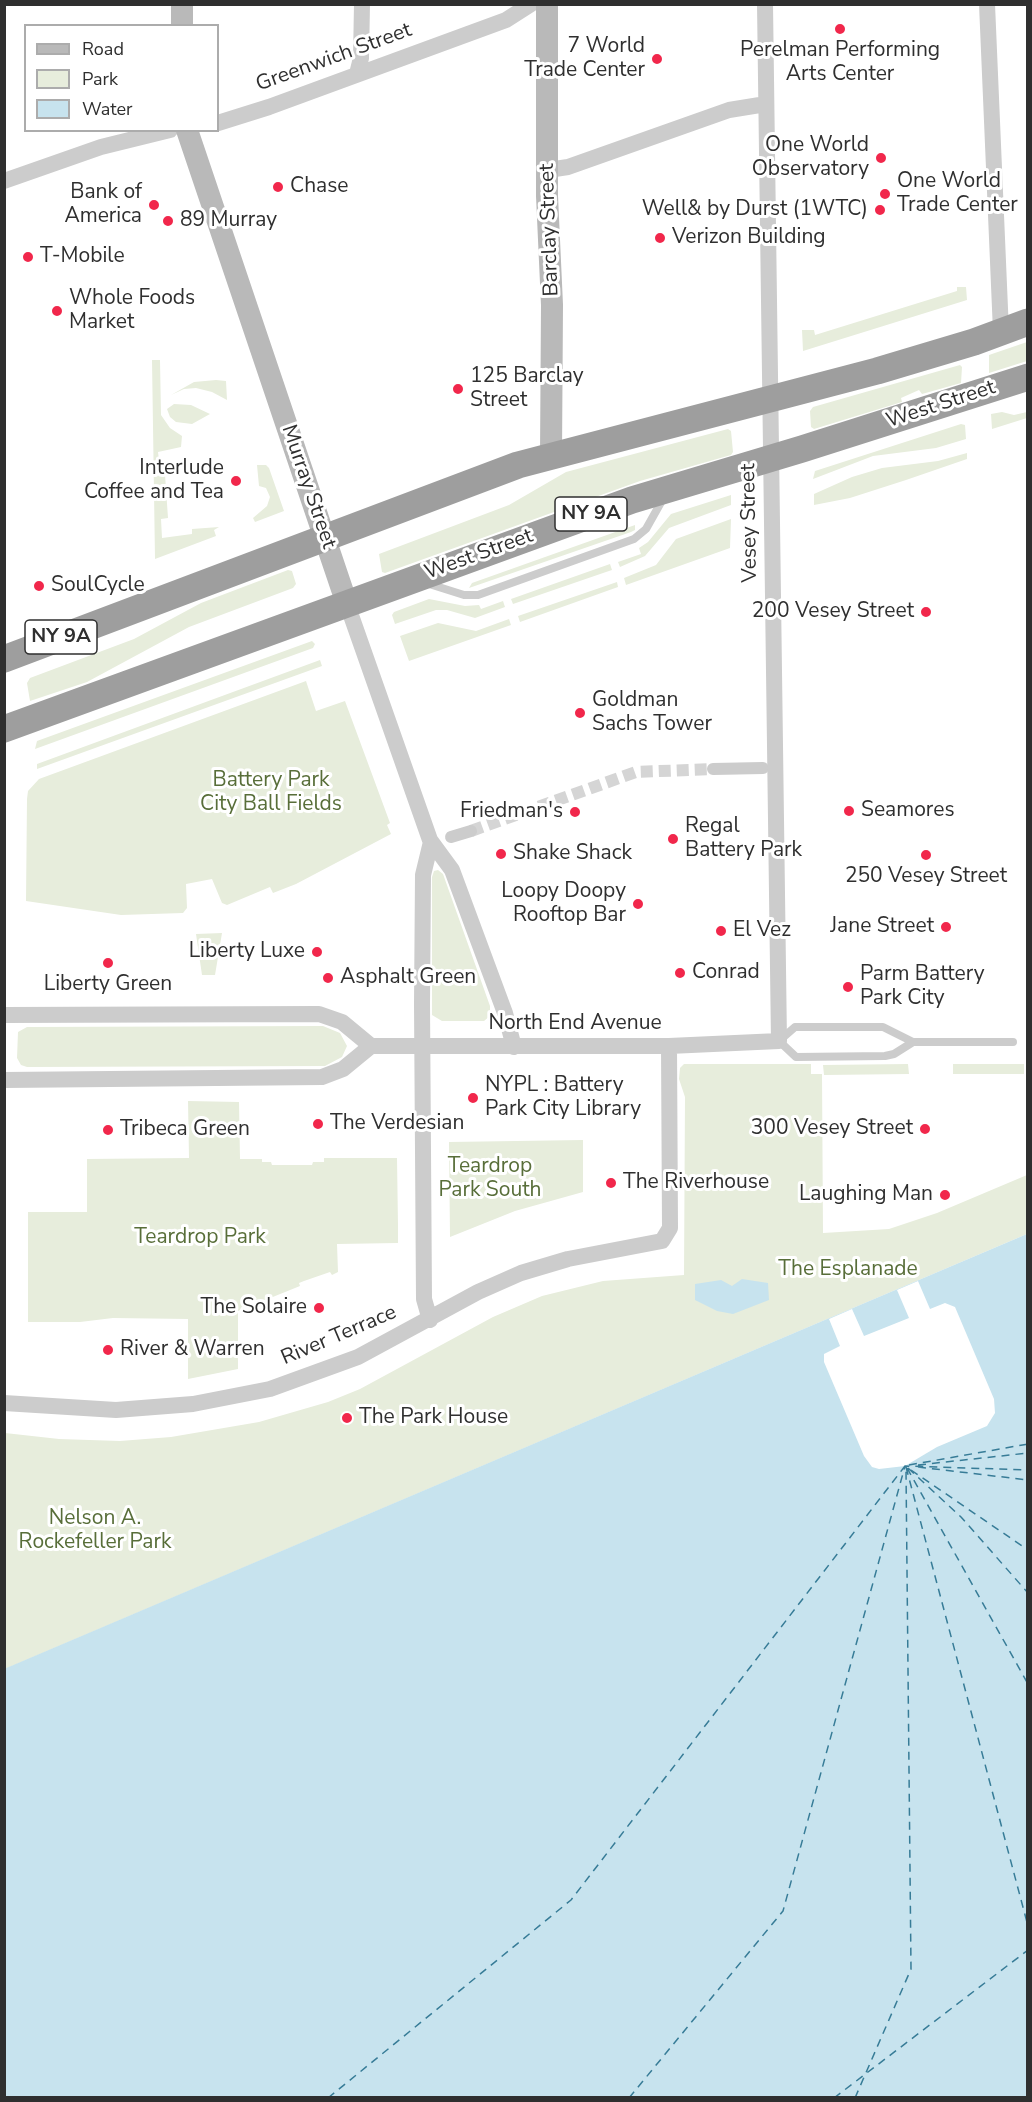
<!DOCTYPE html>
<html>
<head>
<meta charset="utf-8">
<style>
  body { margin:0 }
  #map { position:relative; width:1032px; height:2102px; overflow:hidden; background:#fff; font-family:"Nunito Sans",sans-serif }
  canvas { display:block }
  .frame { position:absolute; inset:0; border:6px solid #2f2f2f; pointer-events:none }
  .legend { position:absolute; left:24px; top:24px; width:195px; height:108px; box-sizing:border-box; background:#fff; border:2px solid #acacac; margin:0; padding:8px 10px; list-style:none; font-size:18px; color:#2f2f2f }
  .legend li { display:flex; align-items:center; gap:12px; height:30px }
  .legend b { width:30px; border:2px solid #acacac }
</style>
</head>
<body>
<div id="map">
<canvas width="1032" height="2102"></canvas>
<div class="frame"></div>
<ul class="legend">
<li><b style="height:8px;background:#b9b9b9"></b>Road</li>
<li><b style="height:16px;background:#e7eddc"></b>Park</li>
<li><b style="height:16px;background:#c7e3ee"></b>Water</li>
</ul>
</div>
<script>
const ctx = document.querySelector('canvas').getContext('2d');
ctx.lineJoin = 'round';
function fillPath(path, color) {
  ctx.fillStyle = color;
  ctx.fill(path, 'evenodd');
}
function shape(rows) {
  const path = new Path2D();
  for (const r of rows) {
    path.moveTo(r[0], r[1]);
    for (let i = 2; i < r.length; i += 2) path.lineTo(r[i], r[i + 1]);
  }
  return path;
}
function stroke(path, color, width, dash) {
  ctx.strokeStyle = color;
  ctx.lineWidth = width;
  ctx.lineCap = dash ? 'butt' : 'round';
  ctx.setLineDash(dash || []);
  ctx.stroke(path);
}
function drawText(font, color, halo, rows, align = 'center') {
  ctx.font = font + ' "Nunito Sans",sans-serif';
  ctx.lineWidth = 6;
  ctx.setLineDash([]);
  ctx.textBaseline = 'middle';
  ctx.strokeStyle = halo;
  ctx.fillStyle = color;
  for (const [text, x, y, turn = 0] of rows) {
    ctx.save();
    ctx.translate(x, y);
    ctx.rotate((+turn || 0) * Math.PI / 180);
    ctx.textAlign = isNaN(turn) ? turn : align;
    if (halo) ctx.strokeText(text, 0, 0);
    ctx.fillText(text, 0, 0);
    ctx.restore();
  }
}
fillPath(shape([
  [957,287,966,287,967,300,803,351,802,330,814,330,815,335,957,291],
  [1027,342,1027,361,989,373,989,355],
  [152,360,160,360,161,415,170,428,182,436,181,447,158,452,159,460,164,460,168,518,161,519,162,538,192,534,192,529,219,527,214,530,216,536,155,559],
  [960,365,962,367,961,383,922,394,919,390,901,398,902,402,814,429,811,427,810,411,813,407],
  [216,380,226,381,227,400,212,392,196,388,184,389,171,395,194,382],
  [174,404,191,405,210,414,192,424,176,422,170,417,167,409],
  [1002,412,1014,415,1027,412,1027,418,992,429,991,414],
  [961,424,965,425,966,439,936,448,873,456,813,479,815,471],
  [728,429,731,431,733,452,731,455,640,481,385,573,382,572,379,554,509,505,566,472],
  [967,453,967,459,906,480,850,498,814,505,814,494,852,477,882,468,938,461],
  [257,465,266,465,269,468,284,511,255,522,253,518,267,506,270,497,266,488,259,486],
  [731,495,731,505,669,528,645,556,620,567,618,562,641,554,639,548,648,542,671,514],
  [731,519,730,548,626,585,624,578,656,565,676,539],
  [635,525,635,530,631,532,469,588,472,583],
  [610,564,612,570,606,572,513,604,511,599],
  [288,570,292,571,296,584,293,588,189,627,87,682,30,701,27,683,30,678,134,639,201,603],
  [617,582,618,587,520,622,518,616],
  [429,599,465,606,479,605,481,609,503,601,505,607,475,618,447,610,436,610,395,624,392,615,394,612],
  [509,619,511,625,409,661,400,636,438,623,476,631],
  [312,641,315,644,313,648,35,749,37,741],
  [320,660,322,666,37,769,37,764],
  [306,681,316,711,345,701,390,823,387,825,391,834,296,884,273,893,270,887,227,905,222,903,212,879,186,884,187,908,183,913,121,915,26,901,27,799,28,791,39,779],
  [438,870,443,874,490,1006,490,1016,484,1021,442,1021,432,1015,432,877,434,871],
  [222,933,215,975,202,975,196,934],
  [323,1026,340,1033,347,1046,342,1057,325,1066,27,1067,21,1065,17,1058,18,1032,27,1027],
  [684,1064,811,1064,811,1074,822,1074,823,1233,889,1229,937,1213,1027,1175,1027,1234,5,1669,5,1433,59,1439,120,1441,171,1437,259,1422,328,1402,360,1389,493,1317,542,1296,603,1281,684,1275,685,1097,679,1079,680,1068],
  [908,1064,909,1074,824,1075,823,1065],
  [953,1064,1024,1064,1024,1074,953,1074],
  [188,1101,239,1102,240,1159,262,1159,262,1162,271,1162,272,1165,312,1165,313,1162,324,1162,324,1158,397,1158,398,1226,398,1243,337,1244,338,1272,332,1275,330,1272,304,1281,299,1283,300,1286,238,1311,238,1369,188,1379,188,1319,113,1318,80,1322,28,1322,28,1212,87,1212,87,1159,189,1158],
  [583,1140,583,1192,515,1211,450,1237,449,1142]
]), '#e7eddc');
fillPath(shape([
  [1027,1234,1027,2097,5,2097,4,1669],
  [742,1279,768,1283,769,1300,733,1314,717,1311,695,1300,695,1284,721,1280,732,1286]
]), '#c7e3ee');
fillPath(shape([
  [918,1281,930,1309,945,1303,955,1307,994,1399,995,1413,987,1426,937,1447,905,1466,879,1469,872,1467,864,1456,824,1362,824,1354,840,1346,829,1319,852,1309,864,1336,909,1318,897,1290]
]), '#fff');
stroke(shape([
  [909,1465,1028,1444],
  [918,1465,1028,1453],
  [906,1467,1028,1926],
  [918,1467,1028,1480],
  [907,1468,1028,1684],
  [908,1468,961,1517,1028,1593],
  [911,1470,1028,1550],
  [328,2098,571,1900,905,1466],
  [629,2098,783,1911,905,1466,1028,1470],
  [834,2098,1028,1950],
  [855,2098,911,1969,906,1470]
]), '#377c97', 1.5, [8, 6]);
stroke(shape([
  [471,831,636,772,713,769]
]), '#d5d5d5', 12, [12, 6]);
stroke(shape([
  [426,583,464,595,478,595,634,539,646,529,664,497],
  [913,1042,883,1027,795,1027,779,1041,796,1057,885,1056,894,1054,913,1042,1013,1042]
]), '#ccc', 8);
stroke(shape([
  [713,769,763,768],
  [451,837,471,831]
]), '#ccc', 12);
stroke(shape([
  [987,4,1001,332],
  [357,74,361,58,362,4],
  [218,123,269,107,506,20,531,4],
  [548,170,568,167,729,110,766,104],
  [4,181,101,147,170,130],
  [347,604,430,840,452,870,505,1013,514,1047],
  [4,1015,319,1014,342,1022,371,1046,669,1046,779,1041,765,4],
  [4,1080,322,1077,343,1069,371,1046],
  [430,1320,424,1299,422,1004,423,875,431,842],
  [4,1403,116,1410,193,1404,270,1389,358,1357,478,1292,521,1273,568,1259,662,1241,670,1228,669,1046]
]), '#ccc', 16);
stroke(shape([
  [182,4,182,26],
  [547,4,547,196,552,305,551,455],
  [187,130,347,604]
]), '#b9b9b9', 22);
stroke(shape([
  [4,659,518,465,877,371,974,342,1028,322],
  [4,729,632,500,802,449,1028,377]
]), '#9e9e9e', 27);
for (const [x, y, r, color] of [
  [840,29,6,"#f1274b"],
  [657,59,6,"#f1274b"],
  [881,158,6,"#f1274b"],
  [278,187,6,"#f1274b"],
  [885,194,6,"#f1274b"],
  [154,205,6,"#f1274b"],
  [880,210,6,"#f1274b"],
  [168,221,6,"#f1274b"],
  [660,238,6,"#f1274b"],
  [28,257,6,"#f1274b"],
  [57,311,6,"#f1274b"],
  [458,389,6,"#f1274b"],
  [236,481,6,"#f1274b"],
  [39,586,6,"#f1274b"],
  [926,612,6,"#f1274b"],
  [580,713,6,"#f1274b"],
  [849,811,6,"#f1274b"],
  [575,812,6,"#f1274b"],
  [673,839,6,"#f1274b"],
  [501,854,6,"#f1274b"],
  [926,855,6,"#f1274b"],
  [638,904,6,"#f1274b"],
  [946,927,6,"#f1274b"],
  [721,931,6,"#f1274b"],
  [317,952,6,"#f1274b"],
  [108,963,6,"#f1274b"],
  [680,973,6,"#f1274b"],
  [328,978,6,"#f1274b"],
  [848,987,6,"#f1274b"],
  [473,1098,6,"#f1274b"],
  [318,1124,6,"#f1274b"],
  [925,1129,6,"#f1274b"],
  [108,1130,6,"#f1274b"],
  [611,1183,6,"#f1274b"],
  [945,1195,6,"#f1274b"],
  [319,1308,6,"#f1274b"],
  [108,1350,6,"#f1274b"],
  [347,1418,6,"#f1274b"]
]) {
  const dot = new Path2D();
  dot.arc(x, y, r, 0, 2 * Math.PI);
  ctx.fillStyle = color;
  ctx.fill(dot);
  stroke(dot, '#fff', 2);
}
for (const [x, y, w] of [
  [591,514,72],
  [61,637,72]
]) {
  const box = new Path2D();
  box.roundRect(x - w / 2, y - 17, w, 34, 4.5);
  ctx.fillStyle = '#fff';
  ctx.fill(box);
  stroke(box, '#2f2f2f', 1.5);
}
drawText('bold 20px', '#2f2f2f', null, [
  ["NY 9A",591,514],
  ["NY 9A",61,637]
]);
drawText('21px', '#2f2f2f', '#fff', [
  ["7 World",645,47,"right"],
  ["Trade Center",645,71,"right"],
  ["Perelman Performing",840,51,"center"],
  ["Arts Center",840,75,"center"],
  ["One World",869,146,"right"],
  ["Observatory",869,170,"right"],
  ["One World",897,182],
  ["Trade Center",897,206],
  ["Chase",290,187],
  ["Bank of",142,193,"right"],
  ["America",142,217,"right"],
  ["Well& by Durst (1WTC)",868,210,"right"],
  ["89 Murray",180,221],
  ["Verizon Building",672,238],
  ["T-Mobile",40,257],
  ["Whole Foods",69,299],
  ["Market",69,323],
  ["125 Barclay",470,377],
  ["Street",470,401],
  ["Interlude",224,469,"right"],
  ["Coffee and Tea",224,493,"right"],
  ["SoulCycle",51,586],
  ["200 Vesey Street",914,612,"right"],
  ["Goldman",592,701],
  ["Sachs Tower",592,725],
  ["Seamores",861,811],
  ["Friedman's",563,812,"right"],
  ["Regal",685,827],
  ["Battery Park",685,851],
  ["Shake Shack",513,854],
  ["250 Vesey Street",926,877,"center"],
  ["Loopy Doopy",626,892,"right"],
  ["Rooftop Bar",626,916,"right"],
  ["Jane Street",934,927,"right"],
  ["El Vez",733,931],
  ["Liberty Luxe",305,952,"right"],
  ["Conrad",692,973],
  ["Parm Battery",860,975],
  ["Park City",860,999],
  ["Asphalt Green",340,978],
  ["Liberty Green",108,985,"center"],
  ["NYPL : Battery",485,1086],
  ["Park City Library",485,1110],
  ["The Verdesian",330,1124],
  ["300 Vesey Street",913,1129,"right"],
  ["Tribeca Green",120,1130],
  ["The Riverhouse",623,1183],
  ["Laughing Man",933,1195,"right"],
  ["The Solaire",307,1308,"right"],
  ["River & Warren",120,1350],
  ["The Park House",359,1418]
], 'left');
drawText('21px', '#2f2f2f', '#fff', [
  ["Greenwich Street",334,58,-20],
  ["Barclay Street",550,230,-92],
  ["West Street",941,405,-18],
  ["Murray Street",308,487,71],
  ["Vesey Street",750,523,-91],
  ["West Street",479,555,-20],
  ["North End Avenue",575,1024],
  ["River Terrace",339,1336,-23]
]);
drawText('21px', '#586e39', '#fff', [
  ["Battery Park",271,781],
  ["City Ball Fields",271,805],
  ["Teardrop",490,1167],
  ["Park South",490,1191],
  ["Teardrop Park",200,1238],
  ["The Esplanade",848,1270],
  ["Nelson A.",95,1519],
  ["Rockefeller Park",95,1543]
]);
</script>
</body>
</html>
